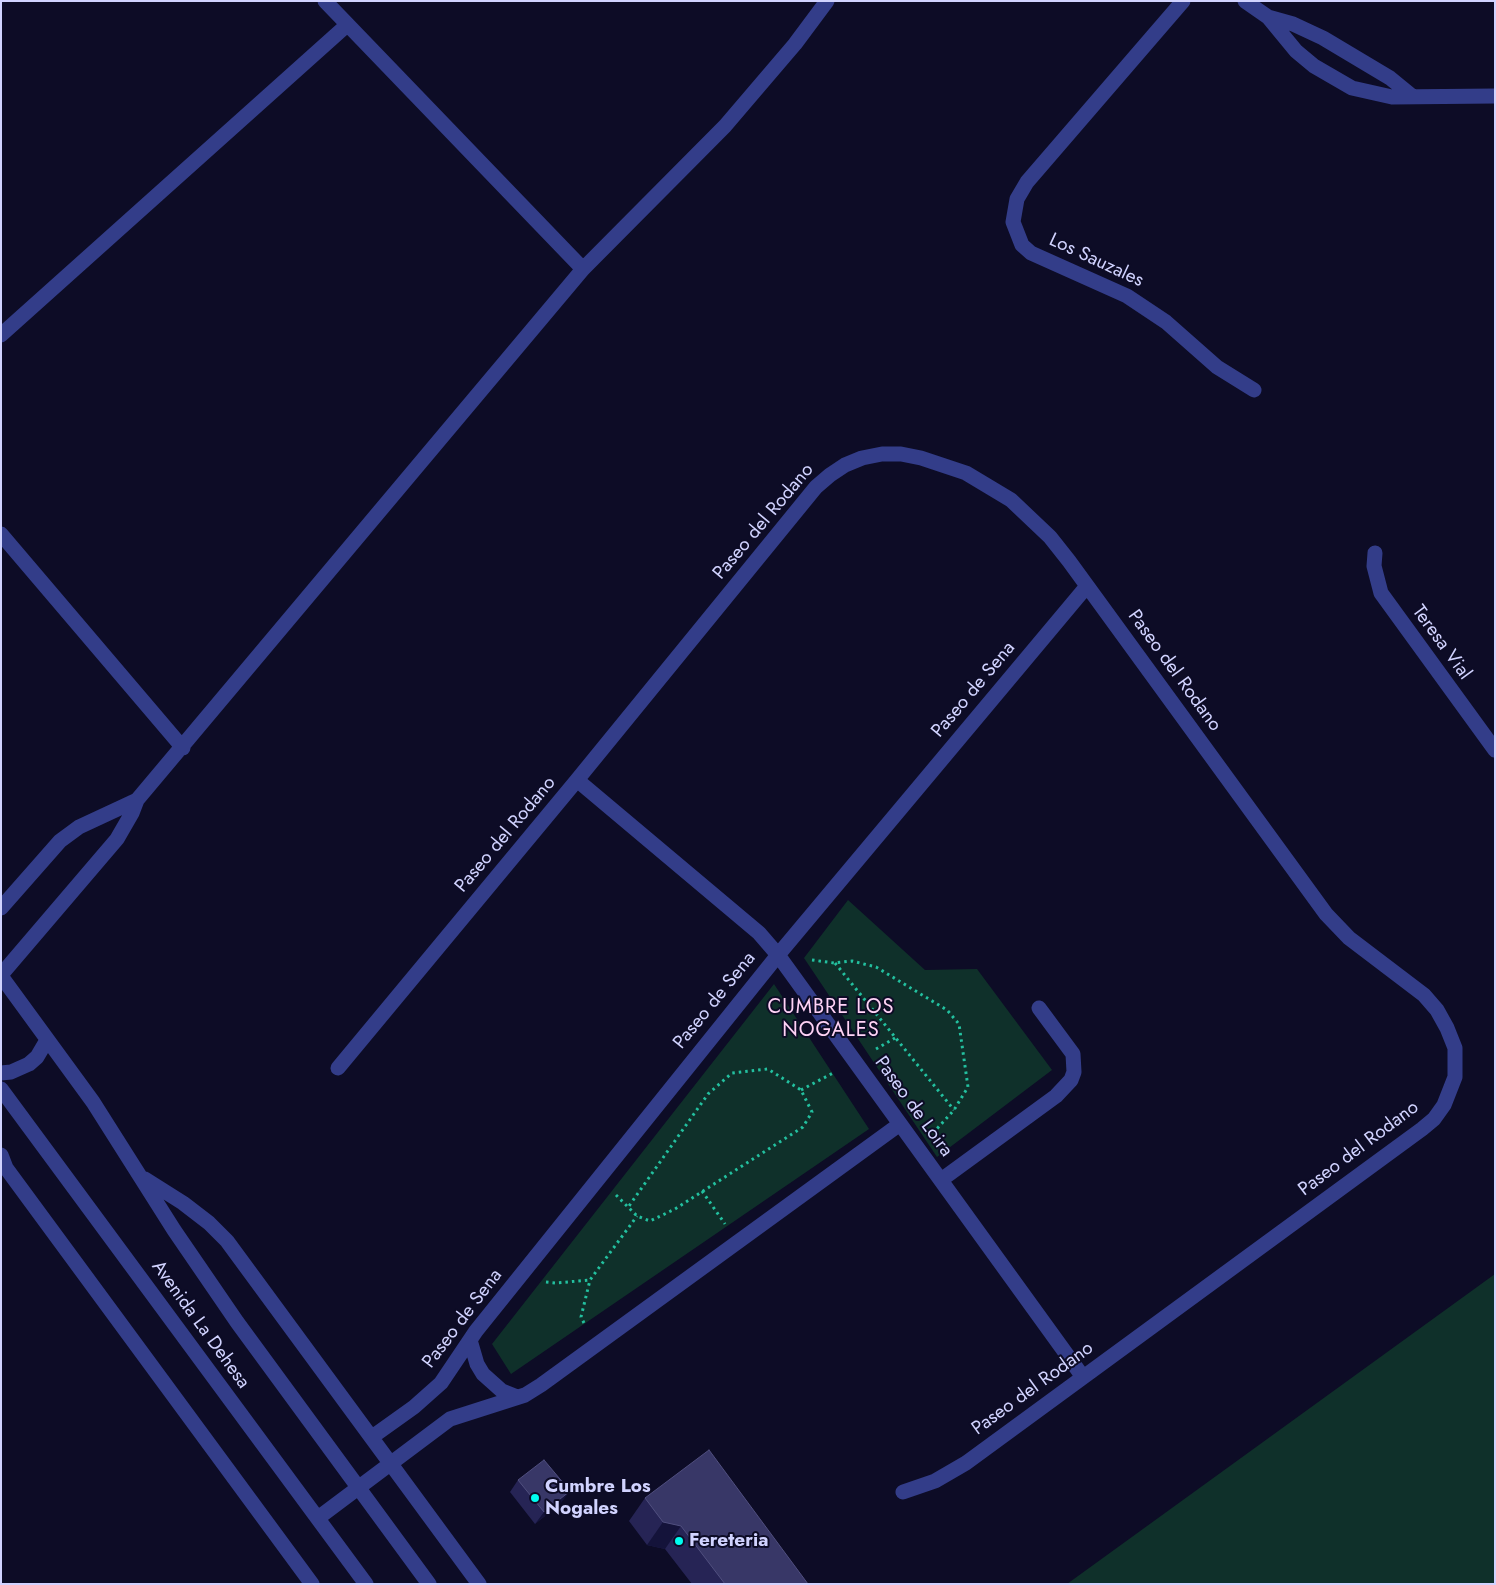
<!DOCTYPE html>
<html>
<head>
<meta charset="utf-8">
<style>
  body { margin:0 }
  #map { position:relative; width:1496px; height:1585px; overflow:hidden; background:#0d0c26; font-family:Jost,sans-serif }
  canvas { display:block }
  .frame { position:absolute; inset:0; border:2px solid #d1d3ff; pointer-events:none }
</style>
</head>
<body>
<div id="map">
<canvas width="1496" height="1585"></canvas>
<div class="frame"></div>
</div>
<script>
const ctx = document.querySelector('canvas').getContext('2d');
ctx.lineJoin = 'round';
function fillPath(path, color) {
  ctx.fillStyle = color;
  ctx.fill(path, 'evenodd');
}
function shape(rows) {
  const path = new Path2D();
  for (const r of rows) {
    path.moveTo(r[0], r[1]);
    for (let i = 2; i < r.length; i += 2) path.lineTo(r[i], r[i + 1]);
  }
  return path;
}
function stroke(path, color, width, dash) {
  ctx.strokeStyle = color;
  ctx.lineWidth = width;
  ctx.lineCap = dash ? 'butt' : 'round';
  ctx.setLineDash(dash || []);
  ctx.stroke(path);
}
function drawText(font, color, halo, rows, align = 'center') {
  ctx.font = font + ' Jost,sans-serif';
  ctx.lineWidth = 4;
  ctx.setLineDash([]);
  ctx.textBaseline = 'middle';
  ctx.strokeStyle = halo;
  ctx.fillStyle = color;
  for (const [text, x, y, turn = 0] of rows) {
    ctx.save();
    ctx.translate(x, y);
    ctx.rotate((+turn || 0) * Math.PI / 180);
    ctx.textAlign = isNaN(turn) ? turn : align;
    if (halo) ctx.strokeText(text, 0, 0);
    ctx.fillText(text, 0, 0);
    ctx.restore();
  }
}
fillPath(shape([
  [848,900,925,970,977,969,1052,1070,937,1157,804,958],
  [774,984,869,1129,511,1374,492,1344],
  [1495,1274,1495,1584,1067,1584]
]), '#0f302a');
stroke(shape([
  [812,960,834,963,852,961,876,967,947,1010,959,1024,968,1087,954,1110,934,1132],
  [835,963,954,1110],
  [876,1049,895,1038],
  [801,1090,833,1073],
  [702,1191,725,1224],
  [616,1195,637,1216,650,1221,675,1209,803,1127,812,1112,801,1090,768,1069,732,1073,708,1094,629,1206],
  [546,1282,556,1283,590,1280],
  [584,1323,581,1317,590,1280,637,1216]
]), '#23c09f', 3, [2.5, 4]);
stroke(shape([
  [325,1,583,269],
  [1183,1,1027,182,1017,199,1013,222,1022,245,1031,253,1127,296,1166,322,1217,367,1254,390],
  [1245,1,1268,17,1296,51,1314,66,1352,88,1392,97,1495,96],
  [1268,17,1293,24,1323,38,1390,78,1412,96],
  [1,335,347,25],
  [1,534,183,748],
  [1375,553,1374,566,1381,593,1495,750],
  [577,780,759,933,778,955,1083,1377],
  [1,908,60,841,79,827,137,800],
  [1,975,117,839,132,813,137,800,583,269,725,126,795,44,827,1],
  [1,976,93,1102,174,1230,237,1322,429,1584],
  [338,1068,577,780,816,487,830,475,845,465,862,458,882,454,901,454,921,458,966,473,1011,500,1050,537,1069,561,1326,914,1349,938,1424,995,1437,1010,1447,1028,1455,1048,1455,1077,1444,1105,1434,1119,1422,1129,966,1463,935,1481,903,1492],
  [1,1073,11,1072,29,1064,37,1057,47,1040],
  [1,1089,366,1584],
  [1,1155,6,1168,312,1584],
  [145,1179,183,1203,209,1223,227,1241,479,1584],
  [941,1180,1056,1096,1071,1080,1074,1072,1073,1054,1039,1008],
  [470,1340,477,1364,483,1374,502,1391,517,1397],
  [372,1437,414,1407,441,1383,476,1331,778,955,1087,586],
  [318,1518,450,1419,525,1395,541,1385,900,1124]
]), '#333d89', 15);
fillPath(shape([
  [518,1480,561,1503,535,1524,510,1492],
  [645,1498,808,1584,692,1584,665,1549,647,1545,629,1521]
]), '#262455');
fillPath(shape([
  [570,1491,561,1503,535,1524,544,1512],
  [663,1522,681,1526,665,1549,647,1545]
]), '#14133a');
const building = shape([
  [709,1450,808,1584,725,1584,681,1526,663,1522,645,1498,709,1450],
  [544,1460,570,1491,544,1512,518,1480,544,1460]
]);
fillPath(building, '#383767');
stroke(building, '#504f7f', 1);
for (const [x, y, r, color] of [
  [535,1498,5,"#00fcef"],
  [679,1541,5,"#00fcef"]
]) {
  const dot = new Path2D();
  dot.arc(x, y, r, 0, 2 * Math.PI);
  ctx.fillStyle = color;
  ctx.fill(dot);
  stroke(dot, '#0d0c26', 2);
}
drawText('19px', '#d1d3ff', '#0d0c26', [
  ["Los Sauzales",1096,261,25],
  ["Paseo del Rodano",764,522,-50],
  ["Teresa Vial",1441,643,54],
  ["Paseo del Rodano",1174,671,54],
  ["Paseo de Sena",974,690,-50],
  ["Paseo del Rodano",506,835,-50],
  ["Paseo de Sena",715,1001,-51],
  ["Paseo de Loira",913,1107,54],
  ["Paseo del Rodano",1359,1149,-37],
  ["Paseo de Sena",463,1319,-53],
  ["Avenida La Dehesa",200,1325,54],
  ["Paseo del Rodano",1033,1389,-36]
]);
drawText('bold 19px', '#d1d3ff', '#0d0c26', [
  ["Cumbre Los",545,1487],
  ["Nogales",545,1509],
  ["Fereteria",689,1541]
], 'left');
ctx.letterSpacing = '1px';
drawText('20px', '#ffd3f6', '#0d0c26', [
  ["CUMBRE LOS",831,1008],
  ["NOGALES",831,1031]
]);
ctx.letterSpacing = '0px';
</script>
</body>
</html>
